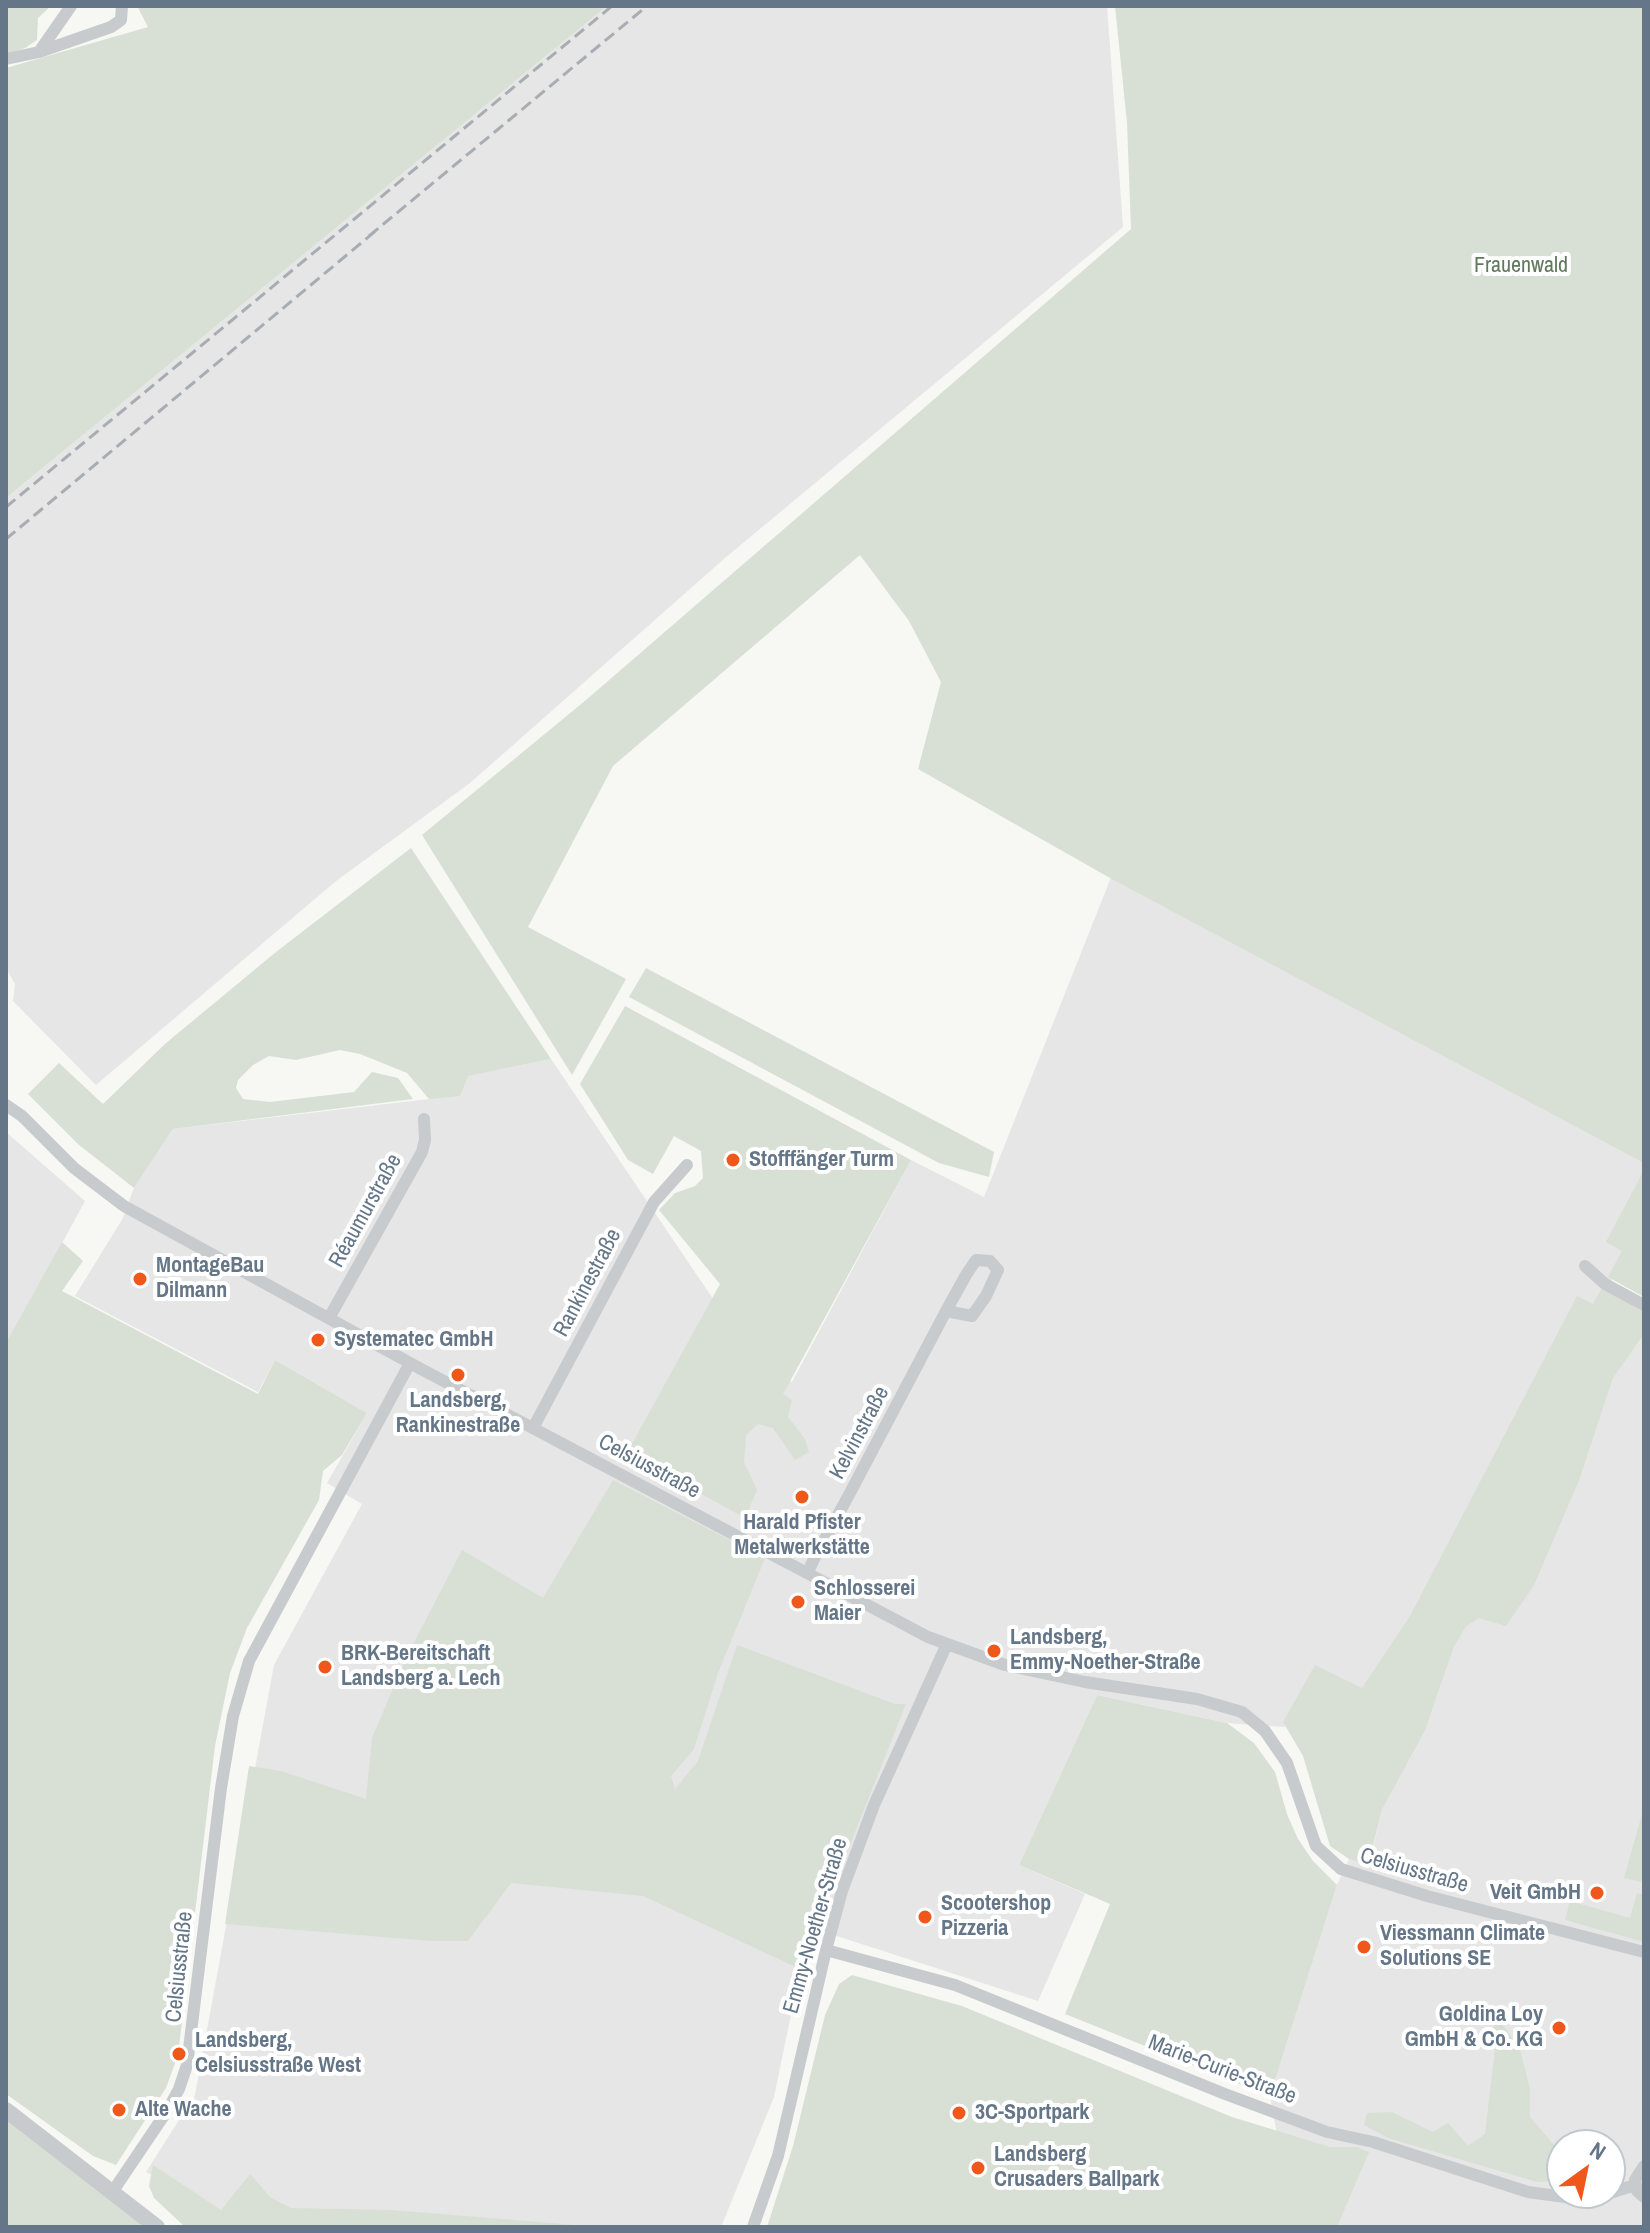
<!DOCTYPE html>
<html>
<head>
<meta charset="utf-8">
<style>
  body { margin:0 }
  #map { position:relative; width:1650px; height:2233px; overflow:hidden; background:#f7f7f4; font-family:"Archivo Narrow",sans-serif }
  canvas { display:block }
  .frame { position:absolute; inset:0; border:8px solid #647687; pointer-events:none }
  .north { position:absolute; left:1546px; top:2129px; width:80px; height:80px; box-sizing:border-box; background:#fff; border:2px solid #c1c8cf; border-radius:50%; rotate:33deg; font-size:22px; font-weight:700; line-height:32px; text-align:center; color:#647687 }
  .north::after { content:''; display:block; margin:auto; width:28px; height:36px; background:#f0581b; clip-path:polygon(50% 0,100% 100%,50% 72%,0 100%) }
</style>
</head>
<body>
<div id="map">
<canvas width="1650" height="2233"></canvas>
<div class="frame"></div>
<div class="north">N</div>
</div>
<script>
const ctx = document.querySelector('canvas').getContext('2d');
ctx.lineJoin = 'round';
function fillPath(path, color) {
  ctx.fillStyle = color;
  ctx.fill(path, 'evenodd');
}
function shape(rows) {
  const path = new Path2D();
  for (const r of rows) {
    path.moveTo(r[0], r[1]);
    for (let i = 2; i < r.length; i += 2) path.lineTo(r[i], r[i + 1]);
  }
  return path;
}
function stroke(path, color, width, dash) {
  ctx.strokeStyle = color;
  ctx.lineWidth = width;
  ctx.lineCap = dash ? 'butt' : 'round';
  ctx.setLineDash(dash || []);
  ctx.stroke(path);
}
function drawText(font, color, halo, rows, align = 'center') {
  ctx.font = font + ' "Archivo Narrow",sans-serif';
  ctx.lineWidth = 8;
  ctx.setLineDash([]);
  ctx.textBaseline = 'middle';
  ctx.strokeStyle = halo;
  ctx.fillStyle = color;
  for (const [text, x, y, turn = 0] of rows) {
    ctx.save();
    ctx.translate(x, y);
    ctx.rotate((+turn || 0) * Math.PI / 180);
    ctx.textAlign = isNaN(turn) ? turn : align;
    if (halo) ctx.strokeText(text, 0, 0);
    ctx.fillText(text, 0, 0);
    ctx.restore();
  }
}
fillPath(shape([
  [607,6,1107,6,1123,227,725,558,470,783,336,881,96,1085,13,1001,15,984,6,968,6,498],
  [1112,875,1644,1158,1644,1182,1628,1250,1595,1310,1413,1618,1363,1692,1316,1671,1284,1727,1227,1723,1097,1695,1019,1865,1085,1894,1038,2001,809,1927,774,2097,721,2227,248,2227,146,2172,195,2095,274,1665,362,1504,327,1483,367,1413,275,1360,258,1392,75,1296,123,1218,134,1188,173,1129,429,1099,467,1076,551,1059,759,1367,792,1382,911,1160,984,1197],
  [6,1132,85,1201,6,1346],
  [1644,1334,1644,2227,1269,2227,1276,2129,1270,2096,1337,1885,1349,1859,1369,1864,1382,1810,1425,1731,1454,1647,1466,1627,1479,1618,1580,1478,1613,1377],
  [1562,2145,1610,2145,1610,2193,1562,2193]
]), '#e5e6e5');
fillPath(shape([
  [6,6,51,6,38,18,37,40,25,48,7,54],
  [137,6,607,6,6,498,6,68,148,27],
  [1115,6,1644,6,1644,1163,1110,878,918,769,941,682,909,621,860,555,613,766,528,927,626,979,572,1075,422,835,586,700,1131,229,1127,123],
  [411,848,551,1059,468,1076,460,1096,429,1099,407,1073,360,1054,340,1050,296,1060,269,1056,253,1065,238,1080,236,1088,243,1099,270,1102,354,1092,372,1072,398,1078,413,1099,173,1129,134,1188,79,1145,28,1094,59,1063,103,1104,166,1043,276,952],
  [646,968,994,1152,989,1177,939,1163,629,997],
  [625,1006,911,1160,783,1394,792,1400,788,1417,805,1439,809,1452,795,1460,773,1428,758,1424,746,1435,744,1462,757,1490,745,1518,627,1453,720,1284,659,1210,675,1193,695,1186,703,1178,701,1151,674,1136,653,1174,628,1160,580,1084],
  [1644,1170,1644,1297,1608,1277,1622,1251,1606,1242],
  [62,1242,83,1261,62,1291,258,1394,275,1360,367,1413,342,1455,323,1471,319,1500,247,1628,230,1673,215,1746,178,2055,166,2088,116,2165,93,2156,6,2094,6,1343],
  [1602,1288,1644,1310,1644,1334,1613,1378,1580,1478,1534,1585,1506,1626,1479,1618,1466,1627,1454,1647,1425,1731,1382,1810,1368,1865,1349,1859,1330,1846,1303,1756,1283,1722,1315,1665,1362,1688,1410,1616,1577,1296,1593,1304],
  [613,1480,765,1558,718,1673,694,1749,671,1776,675,1789,698,1761,737,1645,895,1704,906,1704,828,1900,816,1896,800,1969,643,1896,511,1883,468,1941,431,1941,225,1924,249,1766,281,1771,366,1799,372,1738,406,1658,462,1550,543,1598],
  [1097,1695,1227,1723,1254,1743,1275,1772,1287,1814,1298,1839,1313,1861,1337,1885,1270,2096,1065,2014,1110,1904,1019,1865],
  [1644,1807,1644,1870,1641,1882,1624,1878],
  [1637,1893,1644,1895,1644,1942,1565,1920,1570,1901,1630,1918],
  [852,1975,962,2006,1232,2117,1330,2147,1357,2147,1369,2152,1337,2227,767,2227,793,2146,825,2015,839,1984],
  [1499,2019,1520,2050,1530,2089,1530,2117,1555,2146,1553,2181,1537,2182,1388,2138,1364,2125,1367,2113,1392,2112,1433,2132,1448,2123,1468,2146,1485,2134,1496,2040,1491,2031],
  [6,2116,152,2227,6,2227],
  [153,2165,221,2210,250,2174,270,2197,291,2208,392,2210,599,2227,185,2227,154,2198,149,2186]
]), '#d8e0d5');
stroke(shape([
  [39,52,71,6],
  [6,59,39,52,111,27,121,20,122,6],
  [6,1105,22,1116,74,1168,124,1206,421,1369,928,1637,1005,1665,1085,1682,1197,1699,1242,1712,1265,1731,1287,1763,1316,1846,1341,1869,1427,1896,1644,1952],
  [1585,1266,1605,1284,1644,1305],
  [329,1318,422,1152,425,1140,424,1119],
  [533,1428,654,1202,687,1165],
  [808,1572,813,1561,851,1491,946,1311,966,1275,976,1260,990,1261,998,1270,986,1296,972,1316,946,1311],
  [826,1950,955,1985,1225,2094,1327,2132,1373,2142,1528,2192,1572,2198,1609,2193],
  [1644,2166,1635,2180,1637,2191,1644,2197],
  [113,2191,167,2111,179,2089,187,2065,221,1788,233,1716,249,1661,410,1363],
  [1610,2193,1635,2185],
  [753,2227,778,2156,826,1950,842,1891,874,1805,946,1646]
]), '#c7cbce', 12);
stroke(shape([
  [6,2110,157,2227]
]), '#c7cbce', 16);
stroke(shape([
  [369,236,647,6],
  [6,507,612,6],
  [6,539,378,229]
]), '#a7adb3', 3, [12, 6]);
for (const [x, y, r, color] of [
  [733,1160,8,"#f0581b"],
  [140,1279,8,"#f0581b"],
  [318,1340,8,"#f0581b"],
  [458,1375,8,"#f0581b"],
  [802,1497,8,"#f0581b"],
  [798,1602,8,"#f0581b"],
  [994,1651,8,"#f0581b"],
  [325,1667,8,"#f0581b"],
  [1597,1893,8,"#f0581b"],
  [925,1917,8,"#f0581b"],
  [1364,1947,8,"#f0581b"],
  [1559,2028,8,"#f0581b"],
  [179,2054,8,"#f0581b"],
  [119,2110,8,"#f0581b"],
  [959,2113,8,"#f0581b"],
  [978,2168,8,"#f0581b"]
]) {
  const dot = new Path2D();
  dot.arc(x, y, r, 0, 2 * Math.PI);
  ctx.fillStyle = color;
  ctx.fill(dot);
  stroke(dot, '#fff', 3);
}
drawText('22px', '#63795f', '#fff', [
  ["Frauenwald",1521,266]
]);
drawText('bold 22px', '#647687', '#fff', [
  ["Stofffänger Turm",749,1160],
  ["MontageBau",156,1266],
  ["Dilmann",156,1291],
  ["Systematec GmbH",334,1340],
  ["Landsberg,",458,1401,"center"],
  ["Rankinestraße",458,1426,"center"],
  ["Harald Pfister",802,1523,"center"],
  ["Metalwerkstätte",802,1548,"center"],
  ["Schlosserei",814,1589],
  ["Maier",814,1614],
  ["Landsberg,",1010,1638],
  ["Emmy-Noether-Straße",1010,1663],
  ["BRK-Bereitschaft",341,1654],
  ["Landsberg a. Lech",341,1679],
  ["Veit GmbH",1581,1893,"right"],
  ["Scootershop",941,1904],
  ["Pizzeria",941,1929],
  ["Viessmann Climate",1380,1934],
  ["Solutions SE",1380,1959],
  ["Goldina Loy",1543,2015,"right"],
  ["GmbH & Co. KG",1543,2040,"right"],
  ["Landsberg,",195,2041],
  ["Celsiusstraße West",195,2066],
  ["Alte Wache",135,2110],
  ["3C-Sportpark",975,2113],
  ["Landsberg",994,2155],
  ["Crusaders Ballpark",994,2180]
], 'left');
drawText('22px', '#647687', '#fff', [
  ["Réaumurstraße",366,1211,-61],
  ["Rankinestraße",588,1283,-62],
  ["Kelvinstraße",860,1433,-62],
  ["Celsiusstraße",649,1467,28],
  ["Celsiusstraße",1414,1871,16],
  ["Emmy-Noether-Straße",816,1926,-74],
  ["Celsiusstraße",180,1967,-84],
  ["Marie-Curie-Straße",1222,2070,21]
]);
</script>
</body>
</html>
